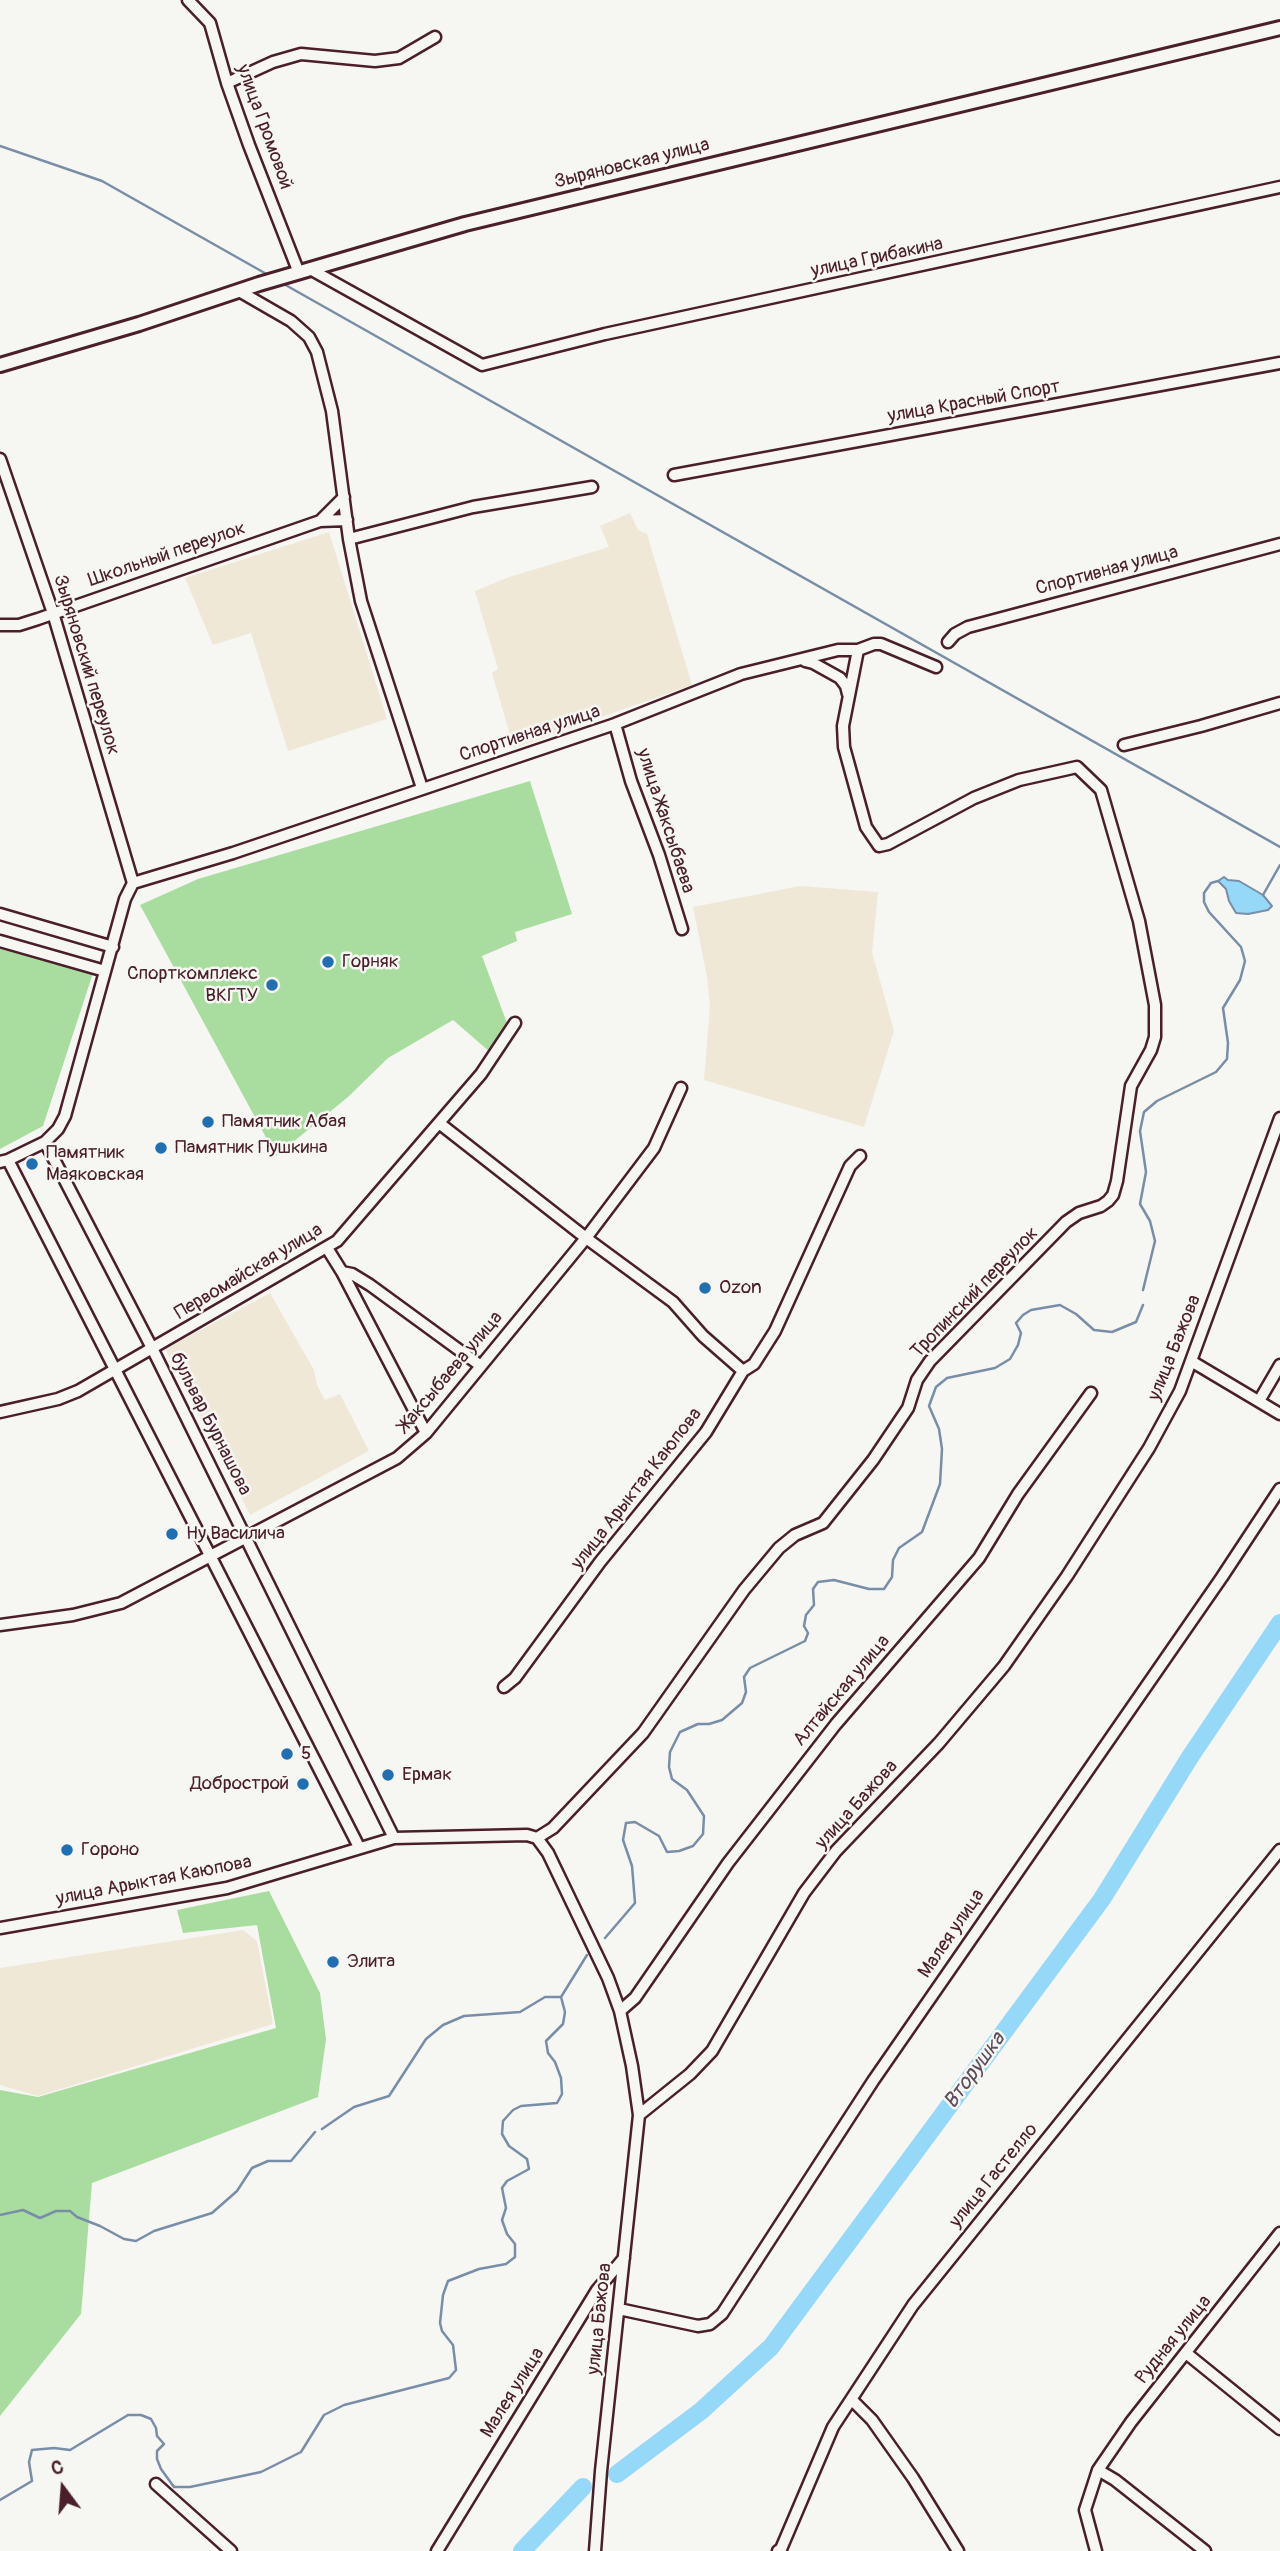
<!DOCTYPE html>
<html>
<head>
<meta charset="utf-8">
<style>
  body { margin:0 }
  #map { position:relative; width:1280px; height:2551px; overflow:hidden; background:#f6f6f2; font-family:Pangolin,sans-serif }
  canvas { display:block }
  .north { position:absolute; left:28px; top:2453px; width:70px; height:70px; -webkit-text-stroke:5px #f6f6f2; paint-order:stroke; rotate:344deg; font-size:19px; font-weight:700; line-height:28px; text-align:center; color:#4a1f2b }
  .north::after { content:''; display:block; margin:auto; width:24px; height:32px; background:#4a1f2b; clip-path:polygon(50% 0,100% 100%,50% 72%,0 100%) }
</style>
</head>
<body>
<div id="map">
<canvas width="1280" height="2551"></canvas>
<div class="north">С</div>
</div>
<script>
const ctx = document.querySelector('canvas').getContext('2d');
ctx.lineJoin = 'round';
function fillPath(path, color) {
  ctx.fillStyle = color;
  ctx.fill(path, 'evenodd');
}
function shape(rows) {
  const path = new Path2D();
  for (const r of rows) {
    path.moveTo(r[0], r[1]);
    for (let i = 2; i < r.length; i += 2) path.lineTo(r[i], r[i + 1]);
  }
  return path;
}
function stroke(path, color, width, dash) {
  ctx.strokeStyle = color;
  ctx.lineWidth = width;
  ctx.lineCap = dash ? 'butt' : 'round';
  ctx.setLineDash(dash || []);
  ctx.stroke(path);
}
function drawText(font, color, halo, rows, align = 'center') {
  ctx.font = font + ' Pangolin,sans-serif';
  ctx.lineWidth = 5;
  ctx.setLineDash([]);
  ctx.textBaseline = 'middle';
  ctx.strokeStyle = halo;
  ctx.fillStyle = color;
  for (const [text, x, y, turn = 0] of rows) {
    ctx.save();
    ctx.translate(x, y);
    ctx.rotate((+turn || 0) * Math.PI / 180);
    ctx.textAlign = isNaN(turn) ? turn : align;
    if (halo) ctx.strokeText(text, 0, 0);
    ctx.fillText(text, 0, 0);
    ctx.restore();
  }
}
fillPath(shape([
  [630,513,638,530,647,534,692,685,514,748,492,673,498,669,475,591,509,577,609,547,600,526],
  [329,532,387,719,288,751,251,633,213,645,185,578],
  [800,886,878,892,872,952,894,1031,864,1127,704,1080,710,1006,707,977,693,907],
  [270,1293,314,1370,317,1385,325,1400,340,1394,369,1451,250,1515,165,1349],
  [243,1930,257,1941,273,2024,38,2096,0,2085,0,1968]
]), '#f0e8d7');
fillPath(shape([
  [530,781,572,914,515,932,517,941,482,956,508,1026,490,1052,453,1020,388,1058,348,1097,276,1156,140,905,198,879],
  [0,947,93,973,43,1126,0,1149],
  [269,1891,320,1993,326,2039,318,2097,92,2183,81,2314,0,2416,0,2090,38,2097,276,2028,257,1925,183,1933,177,1910]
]), '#a9dda0');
const water = shape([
  [1224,877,1228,880,1239,881,1263,895,1272,906,1268,910,1248,914,1236,913,1229,901,1226,889,1218,881,1224,877]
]);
fillPath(water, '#96d8f8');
stroke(water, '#788ea6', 2);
stroke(shape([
  [0,146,102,181,270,276],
  [282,283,1280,847],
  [1263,895,1280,865],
  [1143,1290,1155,1241,1150,1221,1140,1204,1146,1172,1140,1131,1144,1112,1157,1101,1216,1072,1227,1059,1228,1043,1223,1008,1240,980,1245,961,1241,947,1209,912,1204,902,1204,893,1211,883,1218,881],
  [605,1938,635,1903,632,1866,623,1840,626,1823,635,1822,659,1836,667,1852,679,1851,693,1846,703,1834,704,1816,687,1790,672,1779,669,1767,670,1752,680,1732,698,1724,709,1724,722,1720,742,1703,746,1692,744,1677,750,1668,805,1641,808,1633,804,1626,806,1615,814,1605,813,1589,818,1582,834,1580,869,1589,884,1589,892,1577,893,1560,899,1548,922,1532,940,1484,942,1449,939,1429,929,1406,936,1387,947,1378,995,1368,1010,1359,1018,1345,1021,1333,1016,1323,1023,1315,1031,1310,1060,1305,1076,1314,1094,1330,1112,1332,1136,1322,1143,1305],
  [322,2129,354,2107,389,2096,426,2039,443,2025,464,2016,520,2012,545,1997,561,1997],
  [0,2215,23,2210,40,2218,56,2211,70,2211,77,2217,100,2226,124,2239,136,2241,154,2231,212,2213,237,2191,252,2168,268,2161,291,2161,315,2132],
  [0,2500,32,2481,29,2462,32,2450,54,2448,70,2450,128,2415,141,2415,151,2419,156,2428,157,2436,164,2444,157,2451,157,2459,161,2469,174,2487,190,2487,261,2472,301,2452,324,2415,344,2405,449,2378,456,2370,453,2345,442,2331,440,2323,443,2295,448,2281,479,2269,506,2264,515,2257,515,2244,507,2234,502,2220,506,2208,502,2188,507,2181,529,2169,527,2159,509,2146,502,2134,503,2121,513,2110,521,2106,557,2103,562,2094,561,2078,555,2062,548,2053,546,2041,563,2024,565,2012,561,1997,587,1955]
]), '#788ea6', 2.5);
stroke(shape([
  [617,2474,701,2411,771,2347,1102,1899,1190,1757,1280,1623],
  [522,2551,583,2487]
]), '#96d8f8', 18);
const minor = shape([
  [188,0,210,23,227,83,249,145,299,273],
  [227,83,273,62,301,54,375,61,399,58,435,37],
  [310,269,482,365,605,334,1280,187],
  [239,291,291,321,309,337,317,352,332,411,349,539,361,601,422,788],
  [0,459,53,613,133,883],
  [674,475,1280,363],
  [320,521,344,497],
  [349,539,473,507,592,487],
  [0,625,19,625,38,619,320,521,347,520],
  [948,642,955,634,968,627,1280,544],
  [805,661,813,663,840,678,846,686,848,694],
  [615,724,631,781,659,855,682,929],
  [1124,745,1201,726,1280,703],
  [133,883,233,853,615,724,741,674,838,650,858,650,874,644,881,644,936,667],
  [0,914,113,947],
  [0,941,105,971],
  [439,1123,586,1238,673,1302,703,1336,743,1371],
  [45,1142,153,1350,394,1838],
  [8,1160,359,1847],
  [0,1162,8,1160,45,1142,58,1129,65,1116,125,899,133,883],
  [327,1248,342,1272,426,1433],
  [342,1272,352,1274,370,1285,481,1366],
  [1191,1361,1280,1414],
  [1259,1401,1280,1365],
  [0,1412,58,1399,78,1391,337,1241,481,1074,515,1023],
  [0,1625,73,1615,121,1603,397,1458,426,1433,586,1238,654,1148,681,1088],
  [504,1687,515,1678,600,1562,706,1432,743,1371,754,1364,775,1331,850,1166,860,1156],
  [537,1838,553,1828,643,1733,744,1590,779,1548,795,1535,823,1523,873,1460,908,1408,917,1380,930,1361,1066,1222,1079,1213,1101,1206,1108,1201,1113,1195,1117,1181,1131,1086,1151,1050,1155,1037,1155,1005,1139,921,1101,790,1077,767,1019,780,974,798,888,844,879,846,866,827,844,747,843,726,858,650],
  [0,1928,227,1888,394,1838,527,1835,537,1838,548,1853,608,1978,620,2011,632,2066,639,2115,601,2471,595,2551],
  [620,2011,635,1998,728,1863,836,1724,979,1558,1018,1494,1091,1393],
  [639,2115,690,2074,712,2051,804,1893,836,1851,939,1743,1004,1666,1067,1576,1149,1448,1180,1391,1280,1118],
  [619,2309,698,2326,710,2324,722,2314,873,2081,1222,1577,1280,1489],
  [1186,2353,1280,2429],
  [852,2400,872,2420,913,2478,958,2551],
  [1098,2470,1115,2480,1205,2551],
  [156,2484,231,2551],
  [437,2551,597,2290,624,2258],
  [778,2551,781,2549,833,2427,913,2305,1280,1850],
  [1096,2551,1085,2510,1098,2470,1131,2422,1280,2233]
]);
const tertiary = shape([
  [0,365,139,324,259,284,465,224,1280,28]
]);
stroke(minor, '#4a1f2b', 15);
stroke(tertiary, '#4a1f2b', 18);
stroke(minor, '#f6f6f2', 10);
stroke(tertiary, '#f6f6f2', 12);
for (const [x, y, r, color] of [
  [328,962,7,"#1f6fb2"],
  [272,985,7,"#1f6fb2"],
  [208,1122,7,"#1f6fb2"],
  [161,1148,7,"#1f6fb2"],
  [32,1164,7,"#1f6fb2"],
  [705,1288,7,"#1f6fb2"],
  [172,1534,7,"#1f6fb2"],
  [287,1754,7,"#1f6fb2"],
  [388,1775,7,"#1f6fb2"],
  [303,1784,7,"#1f6fb2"],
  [67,1850,7,"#1f6fb2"],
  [333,1962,7,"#1f6fb2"]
]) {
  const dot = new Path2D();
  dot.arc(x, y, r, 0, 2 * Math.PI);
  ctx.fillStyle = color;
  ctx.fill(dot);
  stroke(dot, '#f6f6f2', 2.5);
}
drawText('19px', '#4a1f2b', '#f6f6f2', [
  ["улица Громовой",264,127,70],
  ["Зыряновская улица",632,164,-14],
  ["улица Грибакина",877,258,-12],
  ["улица Красный Спорт",974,402,-10],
  ["Школьный переулок",167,555,-19],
  ["Спортивная улица",1107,571,-15],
  ["Зыряновский переулок",86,665,73],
  ["Спортивная улица",530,734,-18],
  ["улица Жаксыбаева",665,821,72],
  ["Первомайская улица",249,1272,-31],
  ["Тропинский переулок",975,1293,-46],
  ["улица Бажова",1175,1348,-68],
  ["Жаксыбаева улица",451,1372,-50],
  ["бульвар Бурнашова",210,1424,63],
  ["улица Арыктая Каюпова",637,1489,-52],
  ["Алтайская улица",842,1691,-50],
  ["улица Бажова",857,1805,-48],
  ["улица Арыктая Каюпова",154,1881,-11],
  ["Малея улица",952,1934,-56],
  ["улица Гастелло",994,2176,-51],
  ["улица Бажова",600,2319,-84],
  ["Рудная улица",1174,2340,-51],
  ["Малея улица",513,2393,-58]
]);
drawText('19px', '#4a1f2b', '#f6f6f2', [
  ["Горняк",342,962],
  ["Спорткомплекс",258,974,"right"],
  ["ВКГТУ",258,996,"right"],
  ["Памятник Абая",222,1122],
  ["Памятник Пушкина",175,1148],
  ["Памятник",46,1153],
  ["Маяковская",46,1175],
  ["Ozon",719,1288],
  ["Ну Василича",186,1534],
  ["5",301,1754],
  ["Ермак",402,1775],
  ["Добрострой",289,1784,"right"],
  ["Гороно",81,1850],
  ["Элита",347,1962]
], 'left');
drawText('italic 21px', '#5d4d5e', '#f6f6f2', [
  ["Вторушка",975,2071,-54]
]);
</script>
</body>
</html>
